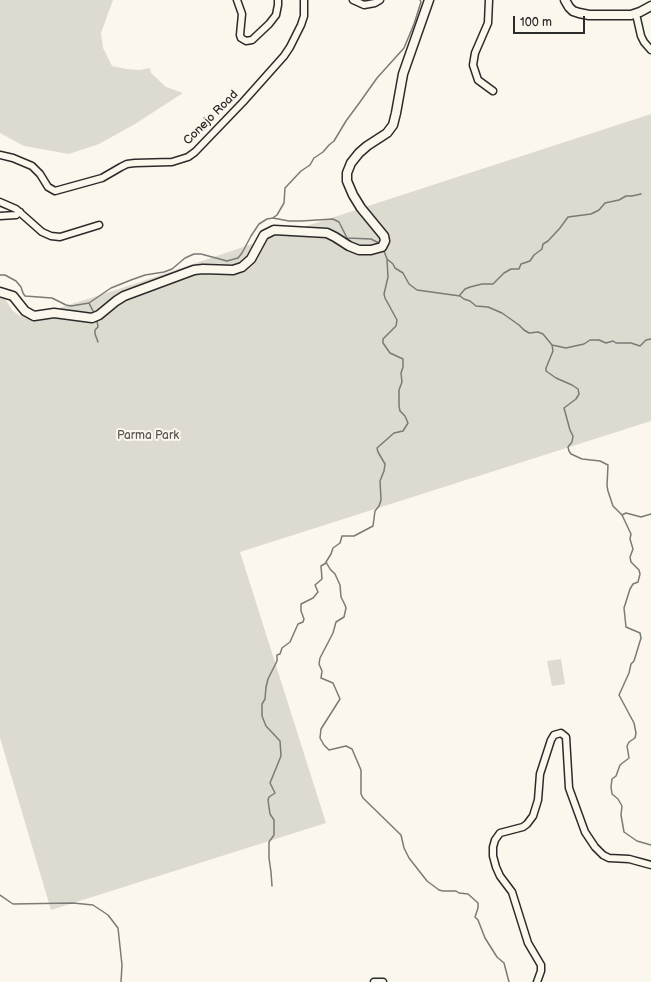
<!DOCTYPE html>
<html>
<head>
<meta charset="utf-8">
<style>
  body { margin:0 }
  #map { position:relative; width:651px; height:982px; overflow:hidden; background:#fbf7ec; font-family:"Balsamiq Sans",sans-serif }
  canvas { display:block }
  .scale { position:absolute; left:513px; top:16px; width:72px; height:18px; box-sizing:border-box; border:2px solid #2b2b2b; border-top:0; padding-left:5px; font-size:12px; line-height:14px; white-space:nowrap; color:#2b2b2b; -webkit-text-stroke:3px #fbf7ec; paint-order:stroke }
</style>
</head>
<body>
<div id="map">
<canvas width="651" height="982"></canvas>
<div class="scale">100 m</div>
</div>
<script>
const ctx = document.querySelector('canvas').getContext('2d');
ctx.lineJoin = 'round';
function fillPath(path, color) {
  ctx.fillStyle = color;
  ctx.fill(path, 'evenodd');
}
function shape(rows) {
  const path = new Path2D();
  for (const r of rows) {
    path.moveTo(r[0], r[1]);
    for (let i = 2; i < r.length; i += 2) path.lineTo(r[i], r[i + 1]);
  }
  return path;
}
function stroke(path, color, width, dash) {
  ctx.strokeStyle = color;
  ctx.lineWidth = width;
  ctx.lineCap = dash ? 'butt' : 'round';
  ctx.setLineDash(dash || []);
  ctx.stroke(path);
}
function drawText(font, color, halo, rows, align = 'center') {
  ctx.font = font + ' "Balsamiq Sans",sans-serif';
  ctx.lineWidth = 4;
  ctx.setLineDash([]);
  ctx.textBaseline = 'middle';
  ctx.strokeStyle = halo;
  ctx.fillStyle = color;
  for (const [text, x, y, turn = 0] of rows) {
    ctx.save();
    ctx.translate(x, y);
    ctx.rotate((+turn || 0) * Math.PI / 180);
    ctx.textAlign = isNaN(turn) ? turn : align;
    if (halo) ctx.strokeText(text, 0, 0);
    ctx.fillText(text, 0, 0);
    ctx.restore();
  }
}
fillPath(shape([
  [0,0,113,0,101,33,103,48,112,66,126,69,140,70,150,68,151,73,166,87,183,93,135,124,99,144,69,154,24,146,0,133],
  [651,114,651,421,240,552,326,823,51,910,0,738,0,296,5,299,13,311,20,316,56,309,119,289,264,240,268,233,285,233],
  [561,659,565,684,552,686,547,661]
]), '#dddad0');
stroke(shape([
  [274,217,277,215,284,203,285,188,301,171,310,165,314,158,323,152,329,145,334,141,346,121,360,102,377,78,404,48,414,24,421,2,420,0],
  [384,251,387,259,393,264,395,268,403,273,409,284,417,290,460,296,464,299,470,301,476,306,488,307,502,313,519,325,524,330,529,333,538,332,543,334,552,345,553,351,546,368,546,371,556,378,572,385,578,389,579,394,576,399,564,408,570,430,573,436,572,442,568,447,569,451,571,454,582,459,600,461,608,465,607,486,608,491,613,506,622,515,631,534,630,539,633,549,630,557,631,562,639,570,640,574,638,582,633,584,630,589,624,608,626,627,640,633,641,638,634,661,631,664,629,673,619,695,634,723,636,733,635,738,629,742,627,746,629,758,620,765,616,776,612,779,611,787,612,794,618,799,622,806,621,815,624,832,637,841,651,845],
  [387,259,388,277,384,294,385,298,397,320,396,326,383,339,383,343,390,353,403,359,403,367,401,373,402,382,399,390,399,406,400,411,405,416,408,423,403,431,394,433,377,448,378,452,385,464,384,471,380,481,381,500,379,506,375,511,373,526,354,536,342,536,340,543,333,548,331,554,326,562,330,569,335,574,340,585,341,597,345,605,346,608,344,617,336,622,333,633,320,658,319,664,322,671,321,678,333,683,340,699,321,729,320,738,324,745,329,750,346,746,352,749,361,770,361,794,363,798,401,835,404,848,409,858,427,881,439,890,443,891,456,891,459,893,468,894,478,903,478,908,475,917,478,920,485,938,497,957,504,963,509,982],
  [0,275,5,275,16,281,21,287,23,293,25,296,52,298,66,305,71,306,89,303,111,288,131,280,145,275,164,272,172,269,185,258,194,254,201,254,227,261,238,258,242,253,251,236,259,224,267,219,273,218,289,221,301,221,333,219,339,222,347,238,371,239,379,243],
  [459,296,465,289,470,287,482,284,493,284,504,273,511,269,519,269,521,264,530,261,534,255,542,249,543,244,548,241,560,228,568,217,591,214,599,210,605,203,619,200,626,196,632,196,641,194],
  [89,303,94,313],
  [97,321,98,327,95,330,95,334,98,342],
  [552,345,566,348,584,344,590,340,599,340,606,343,613,341,616,343,631,343,640,346,646,340,651,339],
  [622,515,626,513,641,517,651,514],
  [272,886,271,872,269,858,269,842,274,835,274,820,270,814,268,800,269,797,275,793,270,783,281,756,280,741,266,726,262,716,262,704,265,699,266,687,268,679,277,661,277,655,280,654,282,648,290,642,298,624,303,622,304,619,301,611,301,604,313,598,318,592,315,585,322,579,321,566,326,563],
  [0,895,13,904,73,903,93,905,108,915,118,928,122,965,121,982]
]), '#7b7a75', 1.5);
const minor = shape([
  [237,0,242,14,240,35,241,38,246,41,252,40,269,24,276,15,278,5,278,0],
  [353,0,364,5,375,3,380,0],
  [489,0,488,23,475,53,473,65,478,80,493,91],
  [636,14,641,36,644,42,651,50],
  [0,155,13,158,32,166,40,174,48,187,55,191,102,178,121,167,127,164,135,163,172,162,188,157,195,152,243,102,284,56,290,47,301,25,304,16,304,0],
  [0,202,16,209,42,232,51,236,60,237,99,225],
  [0,216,16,215,20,212],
  [374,982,383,982],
  [537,982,541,971,541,965,528,943,512,892,500,876,496,867,493,856,493,847,495,840,500,833,523,827,527,824,533,816,538,800,540,774,551,740,554,735,561,733,566,737,569,788,585,832,595,847,603,855,609,858,629,859,651,865]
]);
const secondary = shape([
  [565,0,569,7,573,11,579,13,589,15,631,15,640,12,651,6],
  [0,292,13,296,25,311,34,316,54,313,92,318,99,315,116,301,124,296,194,270,203,269,233,270,242,267,251,259,264,235,274,230,327,233,335,237,349,246,359,250,371,250,382,247,385,241,384,236,361,208,353,195,347,181,347,173,351,163,359,153,367,146,387,133,393,125,396,113,403,74,429,0]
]);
stroke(minor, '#2b2b2b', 9);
stroke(secondary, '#2b2b2b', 11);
stroke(minor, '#fbf7ec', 6);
stroke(secondary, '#fbf7ec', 8);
drawText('12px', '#2b2b2b', '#fbf7ec', [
  ["Conejo Road",211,118,-45]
]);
drawText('12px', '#585754', '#fbf7ec', [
  ["Parma Park",148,436]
]);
</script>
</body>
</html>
